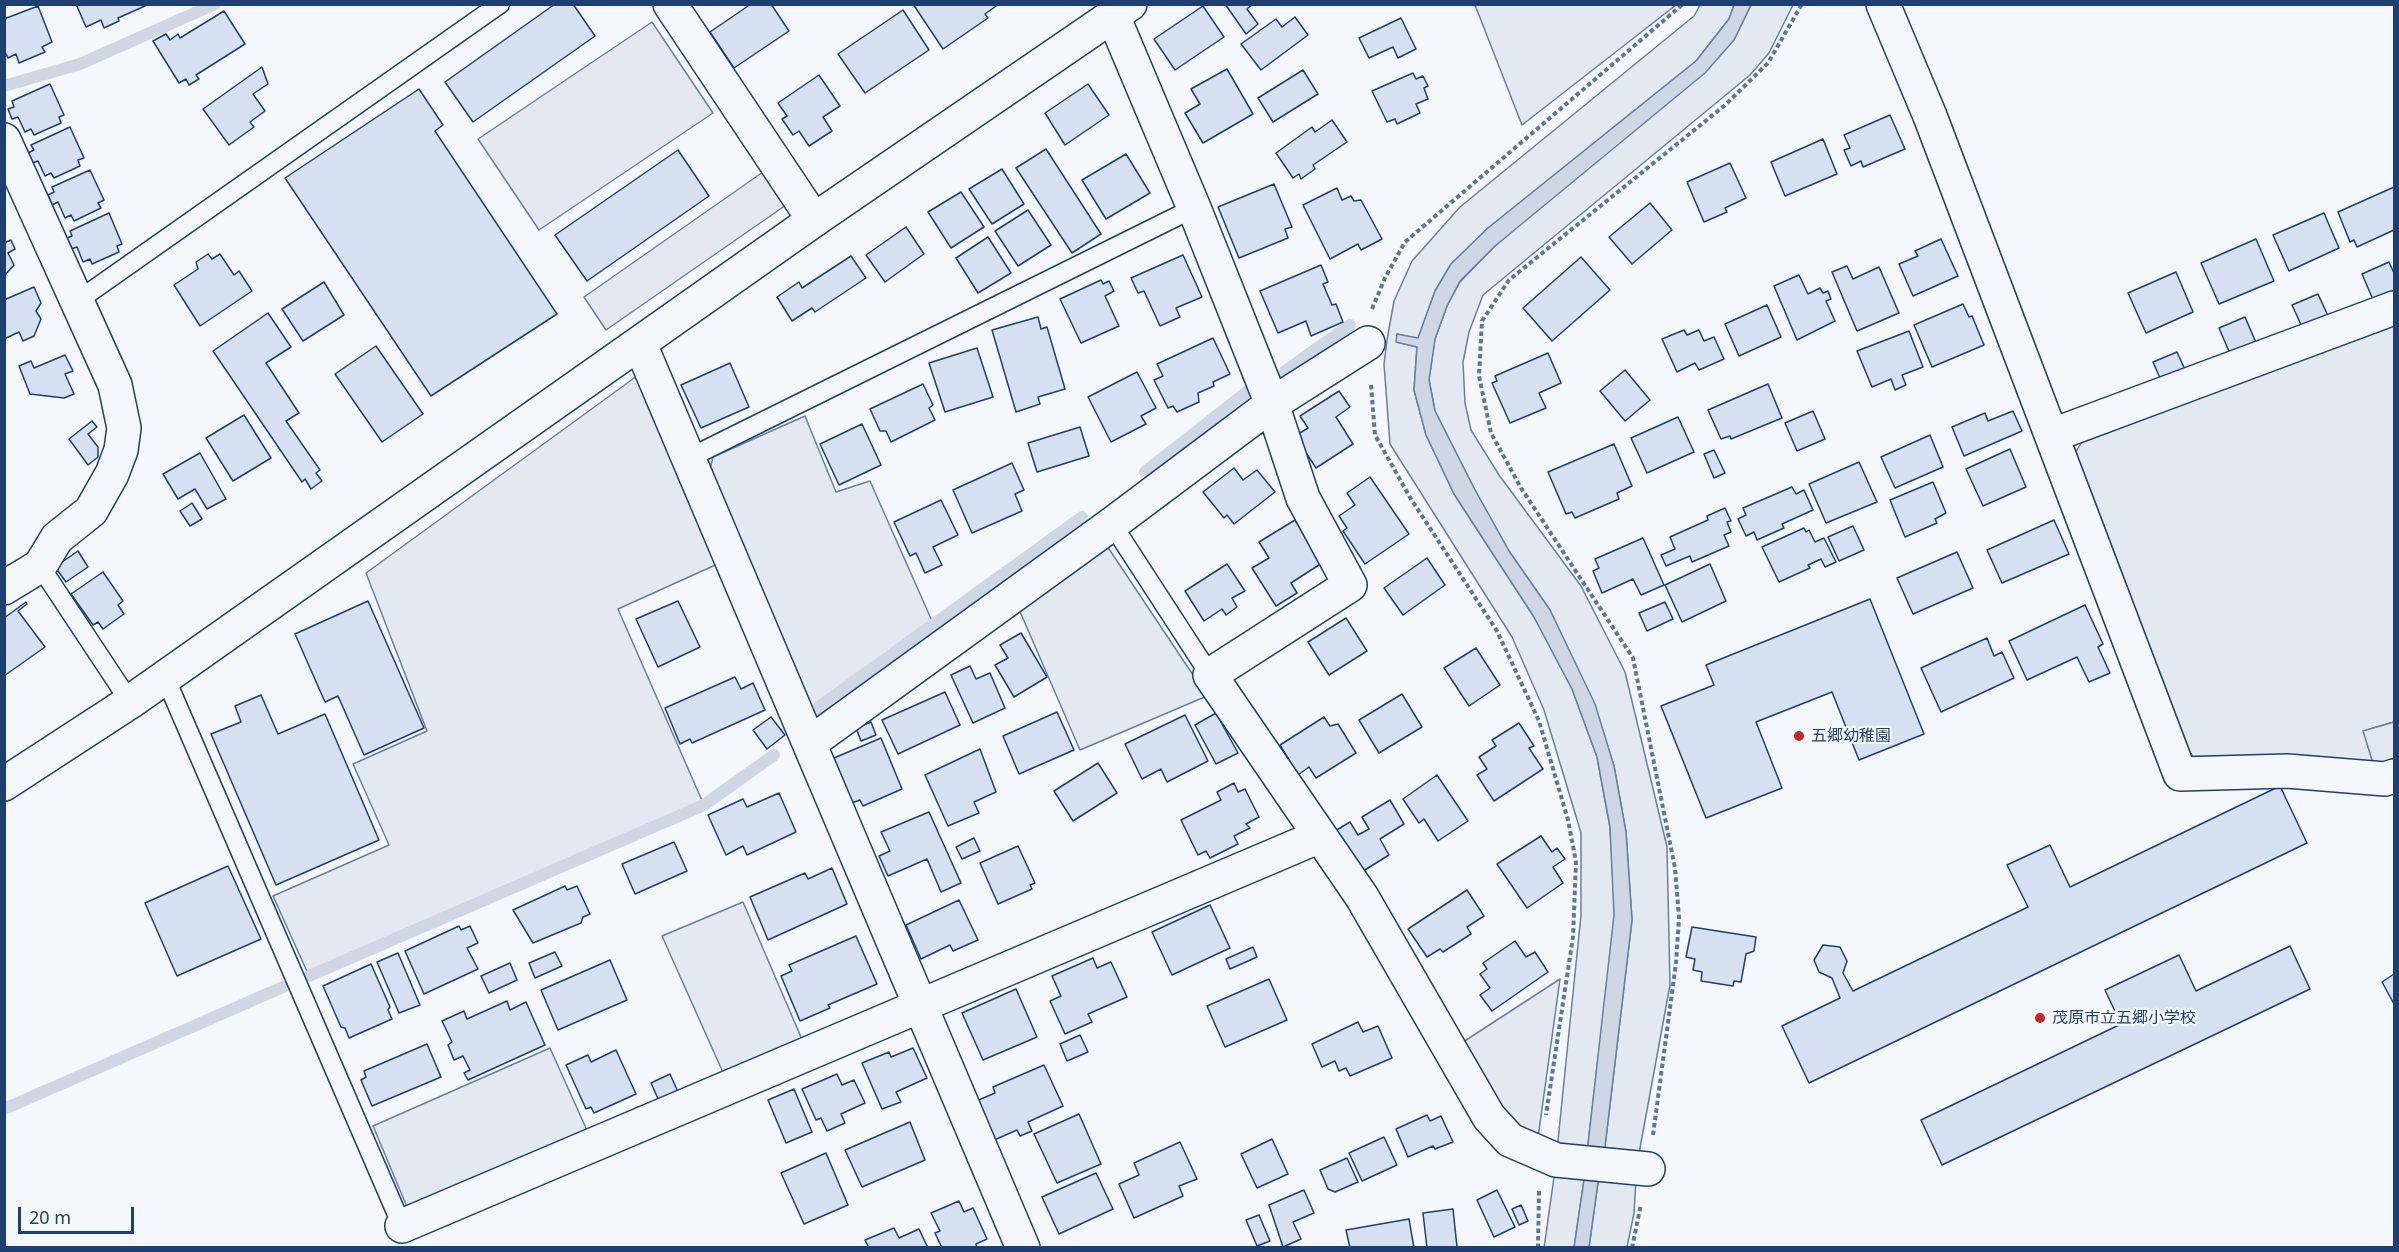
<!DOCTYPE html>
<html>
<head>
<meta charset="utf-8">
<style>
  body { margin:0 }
  #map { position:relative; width:2399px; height:1252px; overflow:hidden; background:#f4f7fb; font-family:"Noto Sans",sans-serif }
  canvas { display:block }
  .frame { position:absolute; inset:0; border:6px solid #1d3f73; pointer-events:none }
  .scale { position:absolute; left:18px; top:1207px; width:116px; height:27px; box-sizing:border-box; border:3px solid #1d3f73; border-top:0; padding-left:8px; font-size:18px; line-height:21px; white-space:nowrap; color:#1d3f73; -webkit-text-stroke:4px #f4f7fb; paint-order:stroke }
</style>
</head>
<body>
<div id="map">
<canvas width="2399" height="1252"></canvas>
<div class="frame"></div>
<div class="scale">20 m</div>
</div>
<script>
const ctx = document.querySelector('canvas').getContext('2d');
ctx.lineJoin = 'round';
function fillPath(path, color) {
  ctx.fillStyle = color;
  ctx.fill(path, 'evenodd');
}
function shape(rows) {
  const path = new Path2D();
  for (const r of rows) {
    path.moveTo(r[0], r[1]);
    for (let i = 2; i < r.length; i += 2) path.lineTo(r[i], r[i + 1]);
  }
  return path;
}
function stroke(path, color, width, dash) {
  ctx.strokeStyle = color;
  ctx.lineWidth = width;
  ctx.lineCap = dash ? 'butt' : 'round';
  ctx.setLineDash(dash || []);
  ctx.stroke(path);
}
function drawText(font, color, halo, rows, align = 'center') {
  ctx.font = font + ' "Noto Sans","Noto Sans JP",sans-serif';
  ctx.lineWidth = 4.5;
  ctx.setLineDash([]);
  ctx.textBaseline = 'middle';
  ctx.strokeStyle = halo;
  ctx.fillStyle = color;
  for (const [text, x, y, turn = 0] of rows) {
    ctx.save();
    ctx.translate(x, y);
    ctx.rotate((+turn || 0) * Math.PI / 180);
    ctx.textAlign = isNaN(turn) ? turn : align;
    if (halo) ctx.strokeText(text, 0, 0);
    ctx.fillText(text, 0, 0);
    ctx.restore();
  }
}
const green = shape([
  [1475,5,1676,5,1522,125,1475,5],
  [1700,5,1734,5,1729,19,1696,61,1488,228,1451,264,1435,291,1418,339,1397,334,1397,342,1417,347,1414,390,1426,435,1454,494,1534,617,1572,689,1597,757,1610,827,1615,915,1587,1153,1557,1150,1581,915,1581,833,1544,710,1512,637,1390,444,1384,364,1387,340,1394,301,1412,261,1460,207,1694,16,1700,5],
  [1751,5,1793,5,1769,53,1750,75,1483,295,1469,332,1463,362,1465,403,1471,430,1499,475,1581,586,1625,672,1667,847,1670,985,1638,1159,1604,1155,1632,920,1626,832,1614,766,1594,704,1550,610,1509,551,1475,490,1435,411,1429,380,1435,339,1447,306,1460,282,1495,246,1734,40,1751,5],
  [2394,324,2394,722,2364,731,2373,763,2196,761,2178,735,2072,459,2081,443,2394,324],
  [637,376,722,562,618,609,704,805,309,976,273,896,389,845,353,764,427,731,366,573,637,376],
  [805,416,836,492,870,481,940,639,813,727,709,473,713,457,805,416],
  [1105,543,1207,696,1080,750,1018,607,1105,543],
  [743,902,804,1044,725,1077,662,936,743,902],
  [1560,979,1537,1145,1504,1119,1460,1044,1560,979],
  [550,1048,590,1137,410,1214,373,1126,550,1048],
  [1555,1170,1585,1173,1574,1247,1544,1248,1555,1170],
  [1599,1175,1636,1179,1634,1213,1627,1247,1589,1248,1599,1175]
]);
fillPath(green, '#e3e9f0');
stroke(green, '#687fa3', 1.5);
const parking = shape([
  [652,22,713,113,539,230,478,139,652,22],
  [763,172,786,205,606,330,584,297,763,172],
  [2394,722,2394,763,2373,763,2363,731,2394,722]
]);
fillPath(parking, '#e3e8f0');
stroke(parking, '#687fa3', 1.5);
const water = shape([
  [1734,5,1751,5,1734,40,1705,73,1495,246,1460,281,1447,306,1435,339,1429,380,1435,411,1475,490,1509,551,1550,610,1595,704,1614,766,1626,832,1632,920,1604,1155,1587,1153,1614,915,1610,827,1597,757,1572,689,1534,617,1454,494,1426,435,1414,390,1417,347,1396,342,1397,334,1418,338,1435,291,1451,264,1488,228,1696,61,1729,19,1734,5],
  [1585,1173,1599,1175,1589,1247,1574,1248,1585,1173]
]);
fillPath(water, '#cfd7e4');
stroke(water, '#687fa3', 1.5);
stroke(shape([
  [4,86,80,64,215,4],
  [1284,372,1350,325],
  [1145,472,1248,391],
  [816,709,1082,517],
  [309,976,704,805,774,755],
  [4,1109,283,987]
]), '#cfd7e4', 12);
const building = shape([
  [76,4,145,4,145,6,118,18,119,21,104,28,101,20,86,27,76,4],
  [555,4,573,4,595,36,473,122,445,82,555,4],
  [751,4,771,4,789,31,734,68,710,32,751,4],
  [913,4,999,4,985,14,988,18,943,49,913,4],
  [1225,4,1253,4,1247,9,1258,24,1246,34,1225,4],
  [38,6,52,42,42,47,45,52,19,63,16,54,8,58,4,50,4,19,38,6],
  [1203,6,1224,37,1175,70,1154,39,1203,6],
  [903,10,929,50,865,93,838,54,903,10],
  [224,11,245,44,196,75,199,79,189,85,186,79,179,83,153,41,166,34,170,40,178,34,180,38,224,11],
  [1295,17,1308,35,1261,70,1241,44,1276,19,1282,27,1295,17],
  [1401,18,1416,49,1398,58,1393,47,1369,58,1359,38,1401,18],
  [262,67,268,84,253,94,265,111,250,122,254,127,229,145,203,109,262,67],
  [1227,69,1253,114,1203,143,1185,113,1200,104,1191,89,1227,69],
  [1303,70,1318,94,1273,122,1258,98,1303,70],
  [1413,73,1416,79,1423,76,1428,86,1424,88,1428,99,1416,104,1420,113,1397,124,1395,119,1387,122,1372,91,1413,73],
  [819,75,840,106,823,117,832,131,809,146,799,131,793,135,782,119,787,116,778,103,819,75],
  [50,84,64,115,59,117,61,123,34,135,31,129,25,132,18,117,12,119,8,109,14,107,12,101,50,84],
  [1088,84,1109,115,1065,145,1045,113,1088,84],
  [419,89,443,125,435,131,557,314,431,396,285,178,419,89],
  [1890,115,1905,149,1863,167,1861,161,1851,166,1844,150,1850,148,1844,135,1890,115],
  [1332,120,1347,142,1313,165,1315,169,1301,179,1299,174,1293,178,1276,153,1312,127,1315,132,1332,120],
  [70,127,84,158,78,160,80,166,54,178,51,173,45,176,38,161,32,163,28,153,34,150,31,145,70,127],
  [1823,139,1837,174,1785,196,1771,162,1823,139],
  [1046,149,1101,234,1072,253,1016,168,1046,149],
  [678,150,709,196,587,281,555,235,678,150],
  [1126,154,1150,193,1106,219,1082,180,1126,154],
  [1730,163,1746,198,1725,208,1727,212,1704,222,1687,182,1730,163],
  [1002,169,1024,204,992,224,969,189,1002,169],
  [90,170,104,200,98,203,101,208,74,221,71,215,65,218,58,202,52,205,48,195,54,192,52,187,90,170],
  [1274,184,1292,227,1285,229,1288,238,1239,258,1218,207,1274,184],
  [2394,187,2394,230,2357,247,2354,240,2350,242,2338,212,2394,187],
  [1337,188,1342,200,1351,196,1354,201,1361,200,1382,239,1361,250,1358,244,1330,259,1303,205,1337,188],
  [961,192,984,227,951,248,928,212,961,192],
  [1650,203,1672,230,1632,264,1609,237,1650,203],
  [1028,210,1051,245,1018,266,995,231,1028,210],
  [109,213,122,244,117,246,119,252,92,264,90,259,83,262,77,247,71,249,67,238,72,236,70,231,109,213],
  [2324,213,2339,248,2289,271,2273,235,2324,213],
  [906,227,924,254,885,282,866,255,906,227],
  [988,237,1011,273,978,293,956,258,988,237],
  [1941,239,1958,276,1913,296,1899,264,1918,256,1915,251,1941,239],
  [2256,239,2274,281,2219,304,2201,263,2256,239],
  [11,240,15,249,8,253,14,265,4,276,4,243,11,240],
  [208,254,212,259,220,254,234,275,239,271,252,291,200,326,174,285,198,269,196,262,208,254],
  [1183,255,1202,297,1176,308,1180,317,1160,326,1144,291,1138,293,1131,278,1183,255],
  [851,256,866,278,815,312,812,308,792,321,777,297,799,282,802,288,851,256],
  [1581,257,1610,290,1552,341,1523,308,1581,257],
  [2389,262,2394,273,2394,293,2374,302,2362,274,2389,262],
  [1321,265,1328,282,1323,284,1332,305,1336,304,1343,322,1311,336,1306,321,1278,333,1260,291,1321,265],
  [1847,266,1853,279,1879,267,1899,313,1857,331,1832,272,1847,266],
  [2176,272,2193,312,2146,333,2128,293,2176,272],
  [1799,275,1808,294,1820,288,1823,293,1828,291,1831,299,1826,301,1835,321,1797,340,1774,286,1799,275],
  [1101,280,1103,284,1109,281,1114,291,1105,296,1119,326,1081,343,1060,299,1101,280],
  [324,282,344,315,303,341,282,309,324,282],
  [34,287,41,303,36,311,41,319,34,336,23,341,19,332,4,339,4,300,34,287],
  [2318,294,2329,318,2303,329,2292,305,2318,294],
  [1963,304,1969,317,1972,316,1984,345,1932,367,1914,325,1963,304],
  [1767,305,1781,337,1739,356,1725,324,1767,305],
  [268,313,291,347,266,363,299,413,286,421,320,470,316,473,322,481,311,489,305,479,302,482,213,351,268,313],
  [1038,317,1041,329,1047,327,1065,389,1038,397,1040,404,1016,412,992,330,1038,317],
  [2245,317,2257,345,2231,356,2219,328,2245,317],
  [1684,330,1687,335,1699,330,1704,341,1714,337,1724,359,1699,370,1695,363,1677,372,1662,339,1684,330],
  [1909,331,1923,367,1902,375,1906,385,1895,390,1891,379,1872,387,1857,351,1909,331],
  [1213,338,1230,374,1213,382,1214,386,1198,393,1199,402,1177,412,1173,406,1168,408,1154,380,1163,376,1157,364,1213,338],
  [376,346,423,414,382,442,335,374,376,346],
  [977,348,993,397,945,412,929,363,977,348],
  [2177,352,2187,374,2163,385,2153,362,2177,352],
  [1548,353,1561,383,1539,393,1546,408,1510,423,1492,383,1497,381,1495,376,1548,353],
  [65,355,73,371,65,374,74,394,64,398,30,394,19,366,31,361,34,368,65,355],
  [730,363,749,407,701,428,681,385,730,363],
  [1625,370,1650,400,1625,421,1600,391,1625,370],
  [1137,372,1156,408,1141,416,1146,424,1111,442,1088,397,1137,372],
  [923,384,933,405,929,408,935,420,891,442,886,431,880,431,870,409,923,384],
  [1768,384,1782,418,1731,439,1730,436,1721,439,1708,410,1768,384],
  [1339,391,1350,407,1336,417,1353,444,1316,468,1295,436,1308,428,1300,416,1339,391],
  [1813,411,1825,439,1797,451,1785,423,1813,411],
  [2013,411,2022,431,1964,456,1952,427,1985,413,1988,421,2013,411],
  [244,415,271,458,233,481,206,438,244,415],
  [1678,417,1694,452,1647,473,1631,438,1678,417],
  [92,421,97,427,88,434,98,447,98,457,88,465,69,439,92,421],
  [862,424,881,465,839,485,820,444,862,424],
  [1080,427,1089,456,1037,472,1028,443,1080,427],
  [1930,435,1943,467,1895,488,1881,457,1930,435],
  [1614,444,1632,486,1617,493,1619,499,1575,518,1572,512,1566,514,1548,472,1614,444],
  [2010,449,2026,487,1983,506,1966,469,2010,449],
  [1714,450,1725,473,1714,478,1704,454,1714,450],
  [200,453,226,499,207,509,195,489,178,499,163,474,200,453],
  [1859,462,1877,502,1826,523,1809,484,1859,462],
  [1012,463,1024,490,1015,494,1022,511,972,533,953,490,1012,463],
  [1234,468,1243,480,1257,470,1275,492,1234,524,1227,515,1224,518,1203,492,1234,468],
  [1370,477,1409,534,1365,564,1343,531,1347,528,1339,516,1355,505,1347,493,1370,477],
  [1933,482,1946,513,1935,519,1937,523,1905,537,1890,500,1933,482],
  [1792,487,1796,494,1804,490,1813,510,1782,524,1784,528,1757,540,1754,532,1746,536,1738,519,1746,515,1743,508,1792,487],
  [941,500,958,535,933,547,942,565,925,573,916,553,910,556,894,522,941,500],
  [192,503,202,519,190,526,180,511,192,503],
  [1725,508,1731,521,1727,522,1731,532,1724,535,1729,546,1692,562,1690,556,1666,566,1661,555,1675,549,1670,537,1708,520,1707,516,1725,508],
  [1295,520,1322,563,1291,583,1297,593,1276,606,1252,568,1269,558,1259,542,1295,520],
  [2054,520,2069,554,2002,583,1987,550,2054,520],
  [1853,526,1864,550,1839,561,1828,537,1853,526],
  [1804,528,1806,532,1809,530,1815,542,1824,538,1836,562,1825,567,1821,559,1808,565,1810,568,1779,582,1762,547,1804,528],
  [1643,538,1664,585,1641,595,1633,579,1602,593,1593,571,1599,568,1595,559,1643,538],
  [78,551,88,567,66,582,55,567,78,551],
  [1957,552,1973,588,1913,614,1897,578,1957,552],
  [1427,558,1445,585,1403,615,1384,588,1427,558],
  [1227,564,1245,591,1232,598,1237,607,1226,615,1222,609,1204,621,1185,591,1227,564],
  [1710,564,1726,601,1682,622,1665,585,1710,564],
  [103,572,123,601,118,605,124,614,103,629,98,622,93,625,71,594,103,572],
  [1870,599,1924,734,1859,760,1832,692,1756,722,1782,788,1706,818,1661,706,1714,685,1706,665,1870,599],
  [368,601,424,728,364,755,338,696,325,702,295,634,368,601],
  [678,601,700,647,658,667,636,619,678,601],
  [26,602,27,604,18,611,45,647,4,676,4,618,26,602],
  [1665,602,1673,619,1647,631,1639,613,1665,602],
  [2085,605,2103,644,2098,647,2110,673,2089,682,2077,657,2027,680,2009,641,2085,605],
  [1346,618,1367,651,1329,675,1308,642,1346,618],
  [1021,633,1047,677,1014,697,995,665,1008,658,1000,645,1021,633],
  [1987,638,1994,656,2002,652,2014,678,1941,712,1921,668,1987,638],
  [1476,648,1500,685,1469,706,1444,668,1476,648],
  [970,666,976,679,990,673,1005,708,973,723,951,675,970,666],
  [735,677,741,689,753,683,765,710,692,743,690,739,680,744,665,708,735,677],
  [945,692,960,725,898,754,882,720,945,692],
  [1402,694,1422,727,1379,753,1359,720,1402,694],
  [261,695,278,734,325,714,379,840,276,885,211,734,241,722,235,706,261,695],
  [1057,712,1074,750,1019,774,1003,736,1057,712],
  [1216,713,1238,753,1216,764,1195,725,1216,713],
  [1185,715,1208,761,1167,782,1161,769,1142,779,1125,744,1185,715],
  [771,717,785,735,767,749,753,730,771,717],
  [1324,717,1330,726,1338,724,1356,753,1316,778,1309,767,1298,775,1280,745,1324,717],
  [871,722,876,735,861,741,856,728,871,722],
  [1519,723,1534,746,1529,748,1543,769,1494,801,1477,775,1487,769,1479,757,1496,746,1492,740,1519,723],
  [881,738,902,789,863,806,860,800,852,803,834,758,881,738],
  [980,749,996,792,974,802,979,813,948,826,925,775,980,749],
  [1098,763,1117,793,1073,821,1054,791,1098,763],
  [1437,775,1468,821,1438,841,1424,819,1419,823,1403,799,1437,775],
  [1234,783,1238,792,1245,789,1259,817,1246,824,1250,828,1234,836,1238,844,1210,858,1206,851,1198,855,1181,820,1221,800,1217,792,1234,783],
  [2280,786,2307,843,1809,1083,1782,1026,1840,998,1832,978,1819,972,1814,960,1823,945,1840,947,1847,961,1843,973,1853,991,2028,907,2007,865,2050,845,2070,887,2280,786],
  [779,793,796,832,747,855,743,846,726,855,708,815,743,799,747,807,779,793],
  [1390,800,1404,824,1380,839,1389,855,1360,873,1335,831,1350,822,1358,835,1369,829,1362,817,1390,800],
  [929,812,961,883,941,892,927,859,888,876,879,856,890,851,881,832,929,812],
  [1541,836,1552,852,1557,848,1565,859,1553,867,1563,883,1527,908,1497,864,1541,836],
  [974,838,980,851,962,859,956,847,974,838],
  [674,842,687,871,635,894,622,864,674,842],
  [1018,846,1035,883,1030,885,1032,889,998,904,980,863,1018,846],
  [228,866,261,939,177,976,145,903,228,866],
  [832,868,847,904,768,940,750,897,805,873,808,879,832,868],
  [565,886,567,890,577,886,590,914,583,917,581,923,533,943,513,910,565,886],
  [1467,890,1484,916,1467,927,1471,934,1443,952,1440,949,1427,957,1408,929,1467,890],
  [959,900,978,940,953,951,950,945,921,959,906,925,959,900],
  [1210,905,1230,948,1172,975,1152,932,1210,905],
  [459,926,461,930,470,926,478,943,467,948,478,969,424,994,405,951,459,926],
  [1692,927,1756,937,1754,951,1746,954,1741,982,1734,981,1733,986,1701,981,1702,972,1693,970,1695,959,1686,957,1692,927],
  [856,936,877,984,828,1005,830,1008,800,1021,781,976,792,971,789,965,856,936],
  [1515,941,1526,957,1535,952,1548,972,1492,1011,1480,995,1490,988,1480,974,1487,969,1483,963,1515,941],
  [2290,946,2310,989,1942,1165,1921,1120,2121,1024,2105,990,2179,955,2196,991,2290,946],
  [1253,947,1257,957,1230,969,1226,959,1253,947],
  [555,952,562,966,535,978,529,963,555,952],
  [398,953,420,1005,399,1013,377,962,398,953],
  [1093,958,1097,968,1111,962,1127,997,1088,1014,1092,1022,1065,1034,1050,1001,1061,996,1052,976,1093,958],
  [610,960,627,1000,558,1030,541,990,610,960],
  [510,963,517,980,489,993,481,976,510,963],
  [371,964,390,1007,388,1010,392,1019,349,1038,345,1028,341,1027,323,986,371,964],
  [2394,974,2394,1004,2382,982,2394,974],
  [1269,979,1287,1020,1225,1047,1207,1006,1269,979],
  [1016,989,1037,1037,983,1060,962,1013,1016,989],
  [507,1001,510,1010,526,1002,545,1045,468,1080,464,1073,470,1070,463,1056,454,1060,448,1045,452,1042,442,1021,464,1011,467,1019,507,1001],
  [1358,1022,1363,1032,1378,1026,1392,1058,1350,1076,1346,1068,1339,1071,1335,1061,1322,1067,1312,1044,1358,1022],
  [1080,1035,1088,1052,1067,1061,1060,1044,1080,1035],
  [427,1044,441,1077,372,1106,361,1080,366,1077,364,1071,427,1044],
  [913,1048,927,1078,896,1092,901,1102,882,1109,862,1063,889,1052,891,1057,913,1048],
  [616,1050,636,1094,594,1113,591,1107,586,1109,566,1065,588,1055,591,1062,616,1050],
  [1044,1065,1063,1106,1028,1122,1032,1131,1020,1136,1017,1130,992,1141,974,1102,995,1093,993,1087,1044,1065],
  [670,1074,678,1092,659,1101,651,1083,670,1074],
  [837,1074,842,1085,854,1080,865,1103,841,1114,845,1123,827,1131,821,1118,816,1120,802,1089,837,1074],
  [794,1089,812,1132,786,1143,768,1100,794,1089],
  [1079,1114,1101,1164,1057,1183,1034,1134,1079,1114],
  [1427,1115,1430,1121,1441,1116,1453,1142,1435,1149,1433,1146,1408,1157,1396,1129,1427,1115],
  [910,1122,925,1160,862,1187,845,1150,910,1122],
  [1384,1137,1397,1165,1362,1181,1349,1153,1384,1137],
  [1272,1139,1288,1174,1257,1188,1241,1154,1272,1139],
  [1180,1142,1197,1179,1179,1186,1183,1196,1134,1218,1119,1184,1139,1175,1134,1163,1180,1142],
  [826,1153,848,1205,804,1224,781,1173,826,1153],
  [1347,1158,1358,1182,1335,1192,1328,1189,1320,1170,1347,1158],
  [1096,1173,1113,1209,1059,1234,1042,1197,1096,1173],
  [1304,1190,1314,1213,1293,1222,1301,1239,1283,1247,1269,1205,1304,1190],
  [1497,1190,1515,1227,1494,1237,1477,1200,1497,1190],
  [959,1201,964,1212,973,1208,987,1239,976,1244,977,1248,942,1248,935,1233,940,1231,931,1213,959,1201],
  [1521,1205,1528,1221,1519,1225,1512,1209,1521,1205],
  [1453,1209,1457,1247,1427,1248,1423,1213,1453,1209],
  [1259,1215,1270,1241,1257,1246,1246,1220,1259,1215],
  [1409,1219,1414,1248,1350,1248,1346,1230,1409,1219],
  [894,1228,899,1238,919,1229,928,1248,869,1248,865,1240,894,1228]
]);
fillPath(building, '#d5e0f0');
stroke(building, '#1d3f73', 1.5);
const lane = shape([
  [76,302,500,4],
  [689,458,1194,208],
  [1112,524,1210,675],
  [40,566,130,702],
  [165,677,402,1226]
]);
const street = shape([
  [670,4,814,220],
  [1883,4,1930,116,2180,774,2287,771,2385,779,2394,776],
  [1113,16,1194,208,1272,404,1303,498,1350,585,1210,675,1362,897,1489,1117,1510,1140,1556,1160,1648,1169],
  [4,140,115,385,124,428,121,450,112,474,91,511,57,538,40,566,4,588],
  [640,344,1023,1248],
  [2053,435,2394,308],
  [810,743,1112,524,1272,404,1368,343],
  [402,1226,1320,836]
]);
const secondary = shape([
  [4,784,130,702,814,220,1130,4]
]);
stroke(lane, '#1d3f73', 21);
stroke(street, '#1d3f73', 36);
stroke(secondary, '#1d3f73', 36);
stroke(shape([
  [1372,309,1385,278,1405,242,1683,4],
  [1371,385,1375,435,1411,499,1497,631,1539,721,1568,820,1576,862,1573,937,1546,1115],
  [1653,1135,1676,963,1679,918,1675,868,1633,658,1521,488,1491,433,1479,376,1482,321,1509,280,1724,106,1768,63,1802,4],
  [1538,1248,1539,1191],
  [1632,1248,1641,1204]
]), '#5e769c', 4, [4.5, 3]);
stroke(lane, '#f4f7fb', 18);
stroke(street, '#f4f7fb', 33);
stroke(secondary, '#f4f7fb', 33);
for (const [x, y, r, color] of [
  [1799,736,6,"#c62828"],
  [2040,1018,6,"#c62828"]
]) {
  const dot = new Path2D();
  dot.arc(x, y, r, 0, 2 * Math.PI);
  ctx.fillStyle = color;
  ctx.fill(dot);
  stroke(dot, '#f4f7fb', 2);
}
drawText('16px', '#1d3f73', '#f4f7fb', [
  ["五郷幼稚園",1811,736],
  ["茂原市立五郷小学校",2052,1018]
], 'left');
</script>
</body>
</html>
